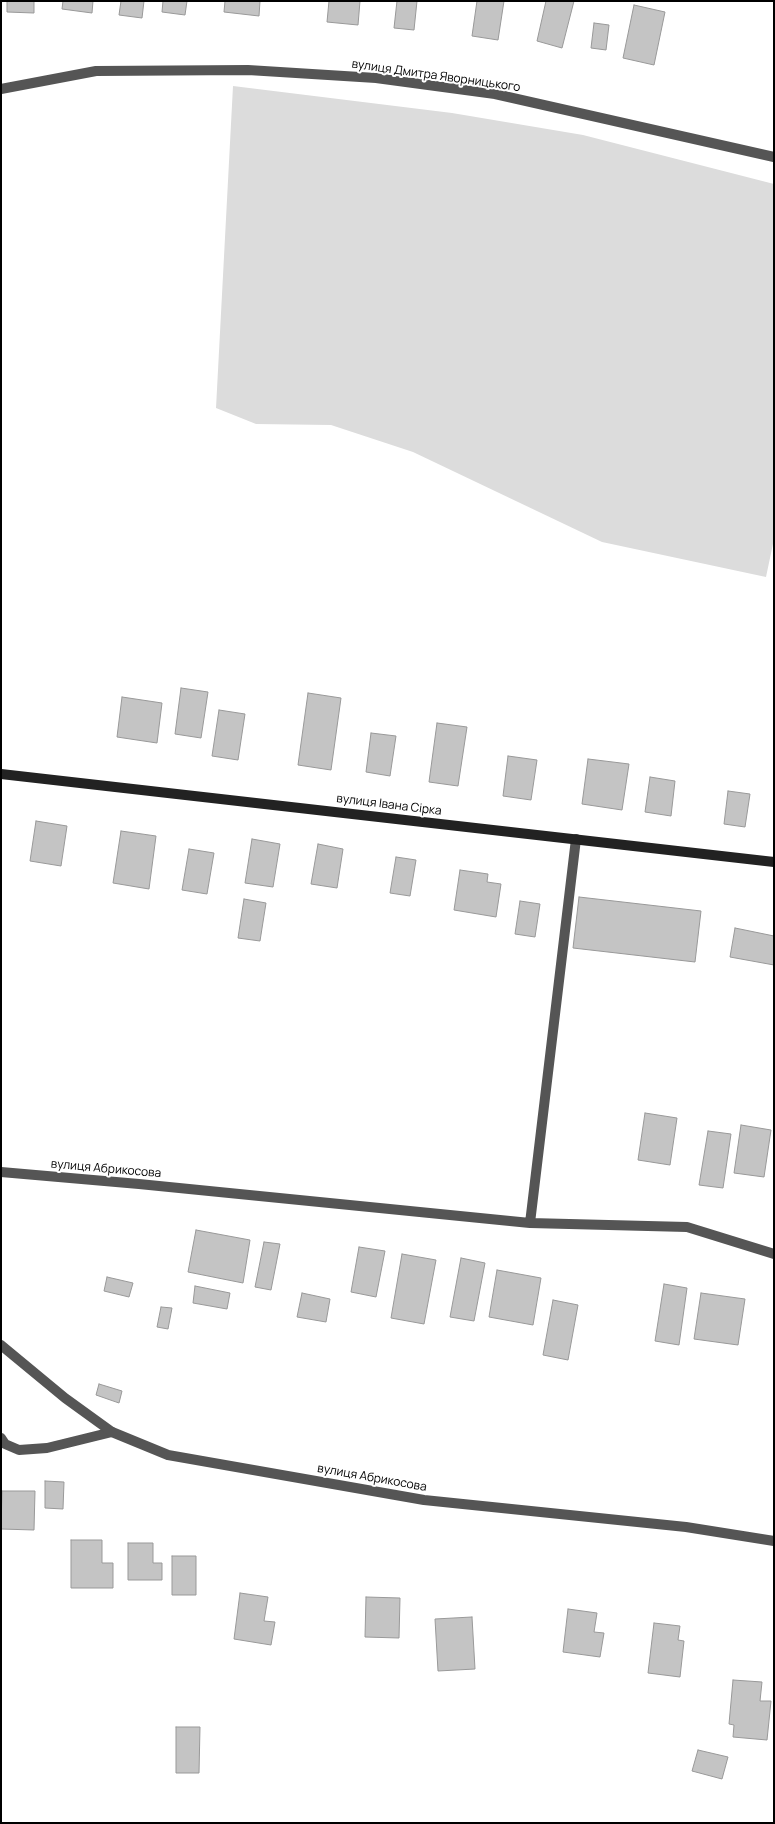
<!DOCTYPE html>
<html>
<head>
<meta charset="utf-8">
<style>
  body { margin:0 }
  #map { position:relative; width:775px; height:1824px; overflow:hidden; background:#fff; font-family:Manrope,sans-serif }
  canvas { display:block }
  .frame { position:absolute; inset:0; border:2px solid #000; pointer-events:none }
</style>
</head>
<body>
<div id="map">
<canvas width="775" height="1824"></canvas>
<div class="frame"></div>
</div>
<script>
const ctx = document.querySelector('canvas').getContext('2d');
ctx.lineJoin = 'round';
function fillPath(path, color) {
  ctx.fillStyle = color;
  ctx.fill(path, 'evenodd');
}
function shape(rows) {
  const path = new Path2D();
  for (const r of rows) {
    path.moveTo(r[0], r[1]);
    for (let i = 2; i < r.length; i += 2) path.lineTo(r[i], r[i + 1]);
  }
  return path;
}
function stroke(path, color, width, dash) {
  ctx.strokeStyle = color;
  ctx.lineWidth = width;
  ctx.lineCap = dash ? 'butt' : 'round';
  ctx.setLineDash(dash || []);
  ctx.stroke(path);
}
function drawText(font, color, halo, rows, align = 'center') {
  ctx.font = font + ' Manrope,sans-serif';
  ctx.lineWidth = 4;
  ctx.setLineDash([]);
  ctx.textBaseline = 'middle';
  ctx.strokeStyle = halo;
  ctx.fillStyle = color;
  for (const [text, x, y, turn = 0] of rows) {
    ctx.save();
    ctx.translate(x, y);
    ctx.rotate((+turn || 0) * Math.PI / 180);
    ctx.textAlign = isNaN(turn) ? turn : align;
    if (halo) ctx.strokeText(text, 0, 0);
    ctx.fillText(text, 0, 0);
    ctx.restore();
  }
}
fillPath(shape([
  [233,86,452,113,583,135,774,184,774,539,766,577,602,542,413,452,331,425,256,424,216,408]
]), '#dcdcdc');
const building = shape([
  [7,1,34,1,34,13,7,12,7,1],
  [63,1,93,1,92,13,62,9,63,1],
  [121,1,144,1,142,18,119,15,121,1],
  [163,1,187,1,185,15,162,12,163,1],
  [225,1,260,1,259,16,224,12,225,1],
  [329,1,360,1,358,25,327,22,329,1],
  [397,1,417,1,414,30,394,28,397,1],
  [477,1,504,1,498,40,472,36,477,1],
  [546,1,574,1,562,48,537,41,546,1],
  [634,5,665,12,654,65,623,58,634,5],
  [594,23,609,25,606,50,591,48,594,23],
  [181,688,208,692,201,738,175,734,181,688],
  [308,693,341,698,331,770,298,765,308,693],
  [122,697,162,703,157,743,117,737,122,697],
  [219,710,245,714,238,760,212,756,219,710],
  [437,723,467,727,458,786,429,782,437,723],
  [371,733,396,736,390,776,366,772,371,733],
  [508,756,537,760,531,800,503,796,508,756],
  [588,759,629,764,622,810,582,804,588,759],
  [650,777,675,781,671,816,645,812,650,777],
  [728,791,750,794,745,827,724,824,728,791],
  [36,821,67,826,61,866,30,861,36,821],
  [121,831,156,836,149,889,113,883,121,831],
  [252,839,280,844,273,887,245,883,252,839],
  [318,844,343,849,337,888,311,884,318,844],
  [189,849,214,853,207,894,182,890,189,849],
  [396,857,416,860,410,896,390,893,396,857],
  [460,870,488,874,487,882,501,884,496,917,454,910,460,870],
  [579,897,701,911,695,962,573,948,579,897],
  [244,899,266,903,260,941,238,938,244,899],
  [520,901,540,904,535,937,515,934,520,901],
  [735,928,774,936,774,965,730,957,735,928],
  [645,1113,677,1118,670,1165,638,1160,645,1113],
  [741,1125,771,1130,764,1177,734,1173,741,1125],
  [708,1131,731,1134,723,1188,699,1185,708,1131],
  [196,1230,250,1240,243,1283,188,1272,196,1230],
  [264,1242,280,1244,271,1290,255,1287,264,1242],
  [359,1247,385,1251,376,1297,351,1292,359,1247],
  [402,1254,436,1260,424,1324,391,1318,402,1254],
  [461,1258,485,1263,474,1321,450,1317,461,1258],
  [497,1270,541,1278,533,1325,489,1317,497,1270],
  [107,1277,133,1283,129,1297,104,1291,107,1277],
  [664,1284,687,1288,679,1345,655,1341,664,1284],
  [195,1286,230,1293,227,1309,193,1303,195,1286],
  [302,1293,330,1299,326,1322,297,1317,302,1293],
  [701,1293,745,1299,738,1345,694,1339,701,1293],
  [553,1300,578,1305,568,1360,543,1355,553,1300],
  [161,1307,172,1308,168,1329,157,1327,161,1307],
  [99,1384,122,1391,119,1403,96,1395,99,1384],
  [45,1481,64,1482,63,1509,45,1508,45,1481],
  [2,1491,35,1491,34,1530,1,1529,2,1491],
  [71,1540,102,1540,102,1563,113,1563,113,1588,71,1588,71,1540],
  [128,1543,153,1543,153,1563,162,1563,162,1580,128,1580,128,1543],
  [172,1556,196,1556,196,1595,172,1595,172,1556],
  [240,1593,268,1597,264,1621,275,1622,271,1645,234,1639,240,1593],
  [366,1597,400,1598,399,1638,365,1637,366,1597],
  [568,1609,597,1613,594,1632,604,1633,600,1657,563,1652,568,1609],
  [472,1617,475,1669,438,1671,435,1619,472,1617],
  [654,1623,680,1626,678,1640,684,1641,680,1677,648,1673,654,1623],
  [733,1680,762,1682,760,1701,771,1701,767,1740,733,1737,734,1725,729,1724,733,1680],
  [176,1727,200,1727,199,1773,176,1773,176,1727],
  [698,1750,728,1757,722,1779,692,1771,698,1750]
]);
fillPath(building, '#c4c4c4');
stroke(building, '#999', 1);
stroke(shape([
  [1,1438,5,1444,19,1450,47,1448,112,1432]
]), '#555', 10);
stroke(shape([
  [1,89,96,71,248,70,376,78,495,94,774,157],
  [1,1172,139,1184,530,1223,687,1227,774,1254],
  [530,1223,576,839],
  [1,1345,65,1398,112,1432,168,1455,424,1500,686,1527,774,1541]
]), '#555', 10);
stroke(shape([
  [1,774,774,862]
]), '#222', 10);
drawText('12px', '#000', '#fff', [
  ["вулиця Дмитра Яворницького",436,76,8],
  ["вулиця Івана Сірка",389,805,7],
  ["вулиця Абрикосова",106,1169,5],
  ["вулиця Абрикосова",372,1478,10]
]);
</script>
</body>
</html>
